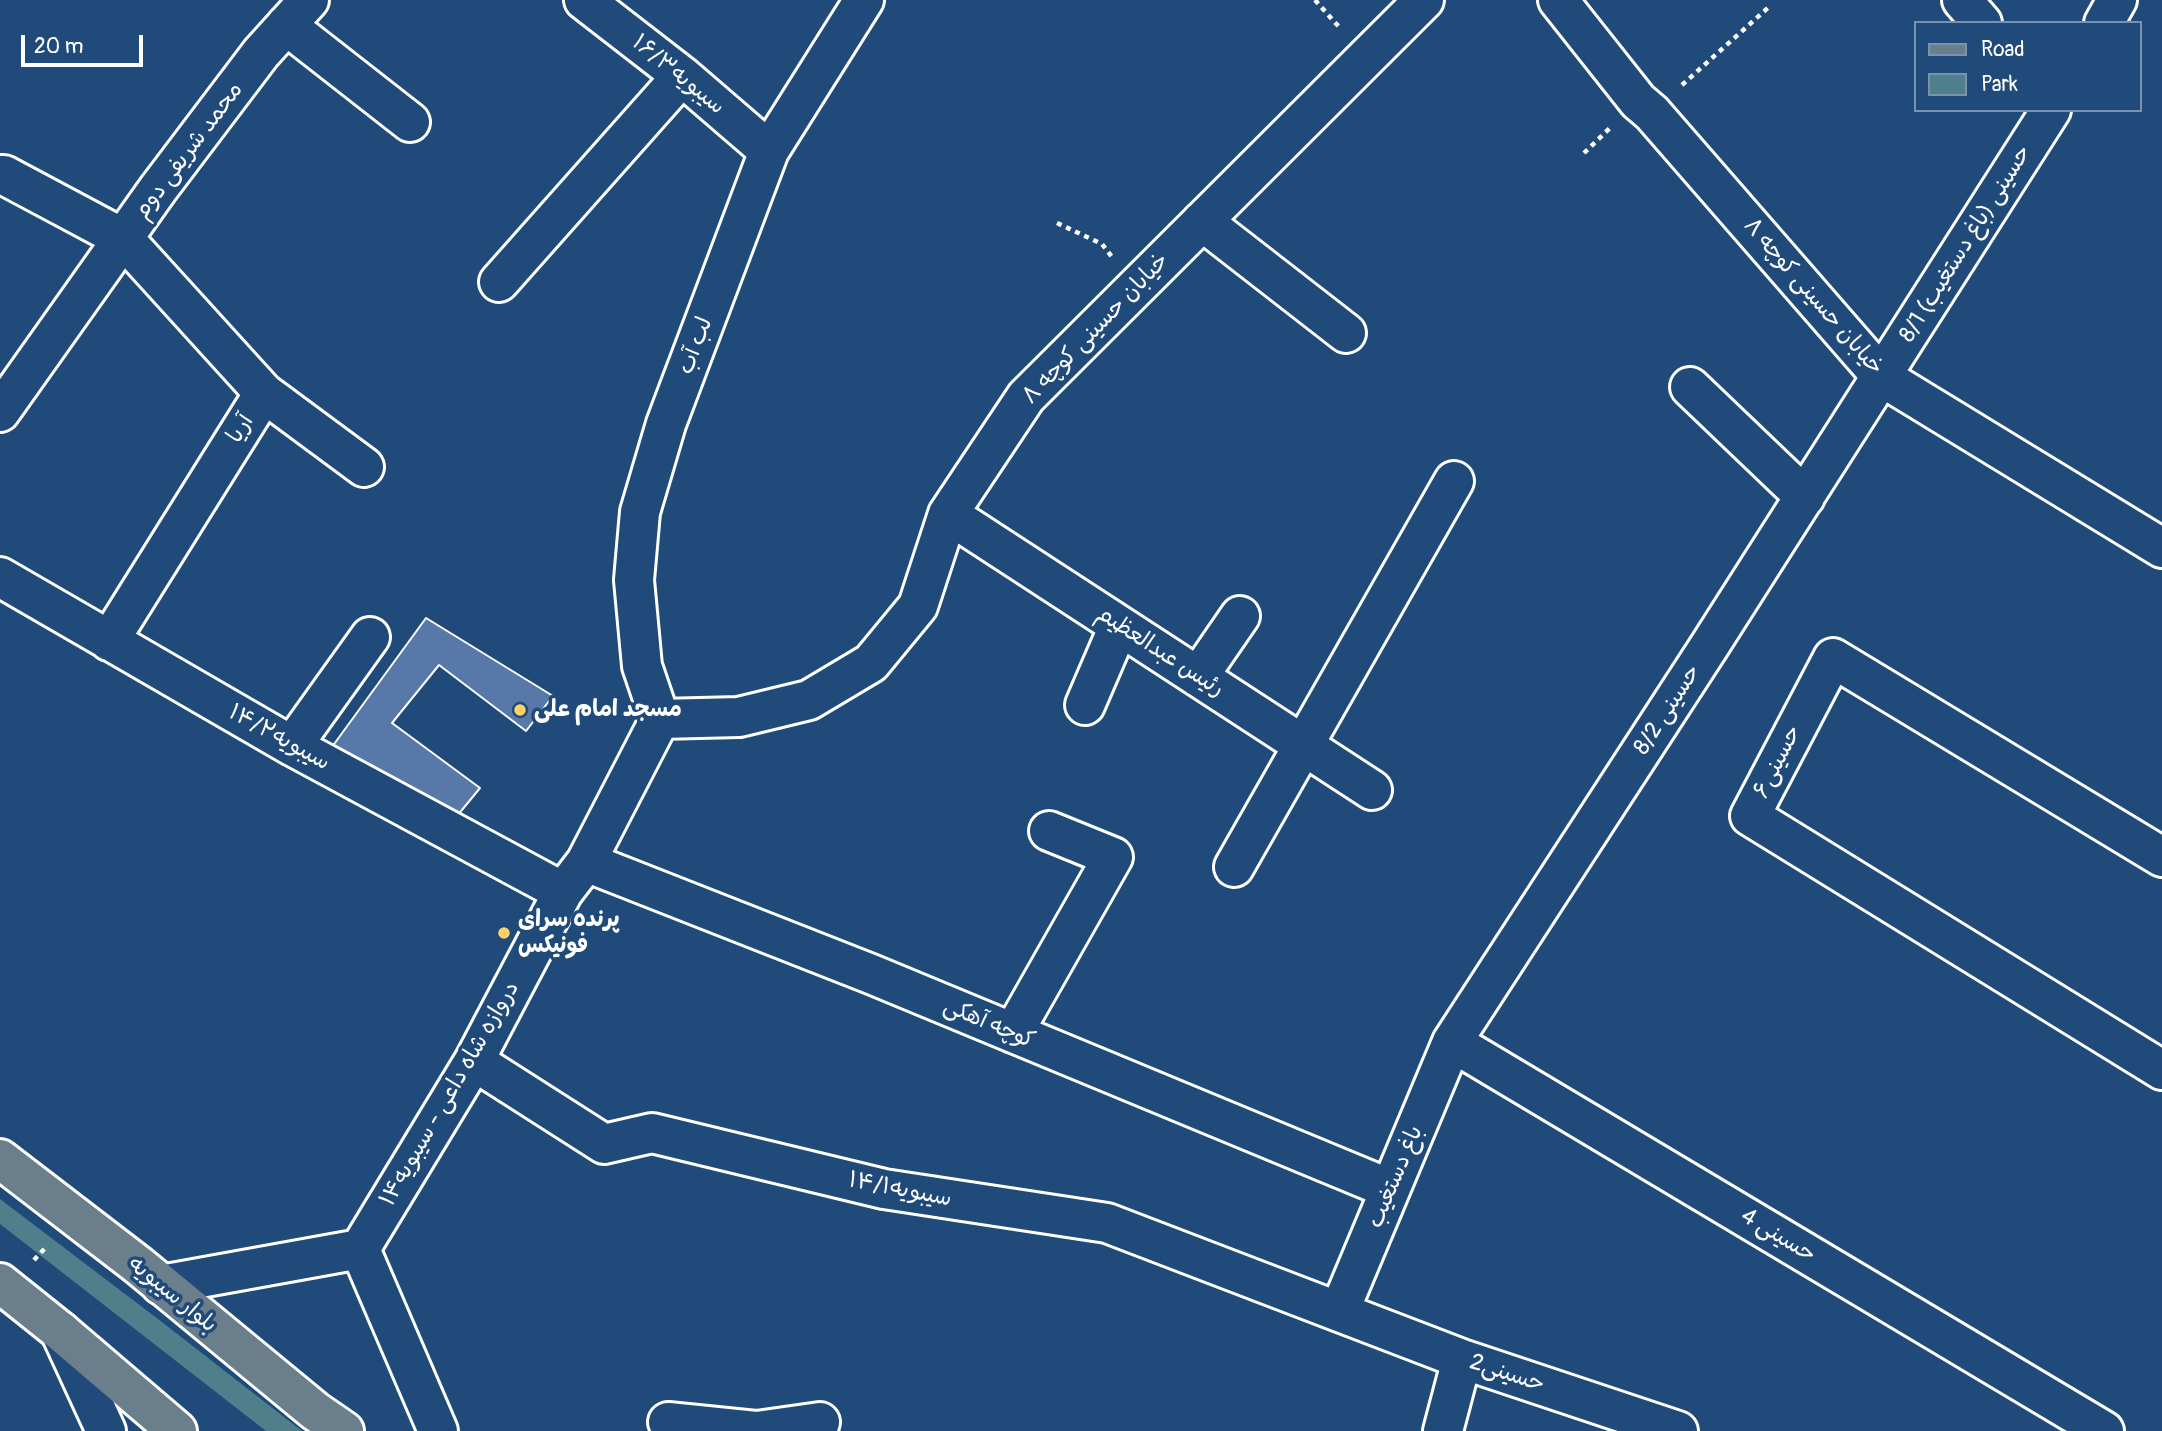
<!DOCTYPE html>
<html>
<head>
<meta charset="utf-8">
<style>
  body { margin:0 }
  #map { position:relative; width:2162px; height:1431px; overflow:hidden; background:#1f4a7a; font-family:Pangolin,sans-serif }
  canvas { display:block }
  .legend { position:absolute; left:1914px; top:21px; width:228px; height:91px; box-sizing:border-box; background:#1f4a7a; border:2px solid #7992af; margin:0; padding:9px 12px; list-style:none; font-size:21px; color:#fff }
  .legend li { display:flex; align-items:center; gap:14px; height:35px }
  .legend b { width:35px; border:2px solid #7992af }
  .scale { position:absolute; left:21px; top:35px; width:122px; height:32px; box-sizing:border-box; border:4px solid #fff; border-top:0; padding-left:9px; font-size:21px; line-height:24px; white-space:nowrap; color:#fff; -webkit-text-stroke:5px #1f4a7a; paint-order:stroke }
</style>
</head>
<body>
<div id="map">
<canvas width="2162" height="1431"></canvas>
<ul class="legend">
<li><b style="height:9px;background:#6b7e8b"></b>Road</li>
<li><b style="height:19px;background:#4e7f8a"></b>Park</li>
</ul>
<div class="scale">20 m</div>
</div>
<script>
const ctx = document.querySelector('canvas').getContext('2d');
ctx.lineJoin = 'round';
function fillPath(path, color) {
  ctx.fillStyle = color;
  ctx.fill(path, 'evenodd');
}
function shape(rows) {
  const path = new Path2D();
  for (const r of rows) {
    path.moveTo(r[0], r[1]);
    for (let i = 2; i < r.length; i += 2) path.lineTo(r[i], r[i + 1]);
  }
  return path;
}
function stroke(path, color, width, dash) {
  ctx.strokeStyle = color;
  ctx.lineWidth = width;
  ctx.lineCap = dash ? 'butt' : 'round';
  ctx.setLineDash(dash || []);
  ctx.stroke(path);
}
function drawText(font, color, halo, rows, align = 'center') {
  ctx.font = font + ' Pangolin,"Playpen Sans Arabic",sans-serif';
  ctx.lineWidth = 7;
  ctx.setLineDash([]);
  ctx.textBaseline = 'middle';
  ctx.strokeStyle = halo;
  ctx.fillStyle = color;
  for (const [text, x, y, turn = 0] of rows) {
    ctx.save();
    ctx.translate(x, y);
    ctx.rotate((+turn || 0) * Math.PI / 180);
    ctx.textAlign = isNaN(turn) ? turn : align;
    if (halo) ctx.strokeText(text, 0, 0);
    ctx.fillText(text, 0, 0);
    ctx.restore();
  }
}
fillPath(shape([
  [0,1199,158,1319,302,1431,266,1431,248,1417,0,1224]
]), '#4e7f8a');
const building = shape([
  [426,618,553,696,526,731,439,665,392,723,480,788,448,827,329,751,426,618]
]);
fillPath(building, '#5778a9');
stroke(building, '#fff', 2);
const minor = shape([
  [584,0,682,76,769,151],
  [1558,0,1638,101,1652,113,1882,377,2162,548],
  [1962,0,1982,23],
  [2104,23,2117,0],
  [286,25,410,122],
  [0,175,4,175,124,239,264,393,364,467],
  [1202,221,1346,333],
  [499,282,682,76],
  [1690,387,1805,497],
  [0,412,158,189,261,53,309,0],
  [948,514,1372,790],
  [0,577,292,746,563,892],
  [109,641,264,393],
  [1198,677,1240,616],
  [1085,705,1119,626],
  [660,719,739,717,809,700,871,663,918,606,948,514,1026,397,1424,0],
  [660,719,642,666,634,580,640,512,666,424,769,151,864,0],
  [292,746,370,637],
  [2162,857,1833,658,1750,816,2162,1070],
  [586,862,871,974,1390,1189],
  [1234,867,1454,481],
  [1013,1033,1113,857,1049,831],
  [1452,1042,2104,1431],
  [474,1061,604,1144,652,1133,884,1189,1107,1223,1462,1359,1678,1431],
  [360,1249,474,1061,563,892,586,862,660,719],
  [360,1249,438,1431],
  [161,1285,360,1249],
  [1339,1312,1452,1042,1708,648,2051,110],
  [60,1331,106,1431],
  [668,1422,756,1431],
  [757,1431,820,1422,817,1431],
  [1443,1431,1462,1359]
]);
const major = shape([
  [0,1159,138,1265,315,1411,344,1431],
  [0,1283,60,1331,177,1431]
]);
stroke(minor, '#fff', 44);
stroke(major, '#fff', 44);
stroke(shape([
  [1315,0,1340,28],
  [1682,85,1770,6],
  [1584,153,1610,128],
  [1057,223,1102,244,1112,257],
  [34,1260,47,1246]
]), '#fff', 4.5, [5, 5]);
stroke(minor, '#1f4a7a', 38);
stroke(major, '#6b7e8b', 38);
for (const [x, y, r, color] of [
  [520,710,7,"#ffd166"],
  [504,933,7,"#ffd166"]
]) {
  const dot = new Path2D();
  dot.arc(x, y, r, 0, 2 * Math.PI);
  ctx.fillStyle = color;
  ctx.fill(dot);
  stroke(dot, '#1f4a7a', 2.5);
}
drawText('23px', '#fff', '#1f4a7a', [
  ["سیبویه۱۶/۳",678,75,39],
  ["محمد شریفی دوم",189,151,-53],
  ["8/1 حسینی (باغ دستغیب)",1966,244,-58],
  ["خیابان حسینی کوچه ۸",1813,297,49],
  ["خیابان حسینی کوچه ۸",1096,329,-46],
  ["لب آب",696,346,-69],
  ["آریا",241,429,-58],
  ["رئیس عبدالعظیم",1160,652,33],
  ["8/2 حسینی",1668,710,-57],
  ["سیبویه۱۴/۲",279,738,29],
  ["حسینی۶",1778,762,-63],
  ["کوچه آهکی",989,1024,23],
  ["دروازه شاه داعی - سیبویه۱۴",450,1094,-60],
  ["باغ دستغیب",1396,1177,-67],
  ["سیبویه۱۴/۱",900,1190,11],
  ["حسینی 4",1778,1236,31],
  ["بلوار سیبویه",172,1295,39],
  ["حسینی2",1507,1374,18]
]);
drawText('bold 23px', '#fff', '#1f4a7a', [
  ["مسجد امام علی",534,710],
  ["پرنده سرای",518,920],
  ["فونیکس",518,946]
], 'left');
</script>
</body>
</html>
